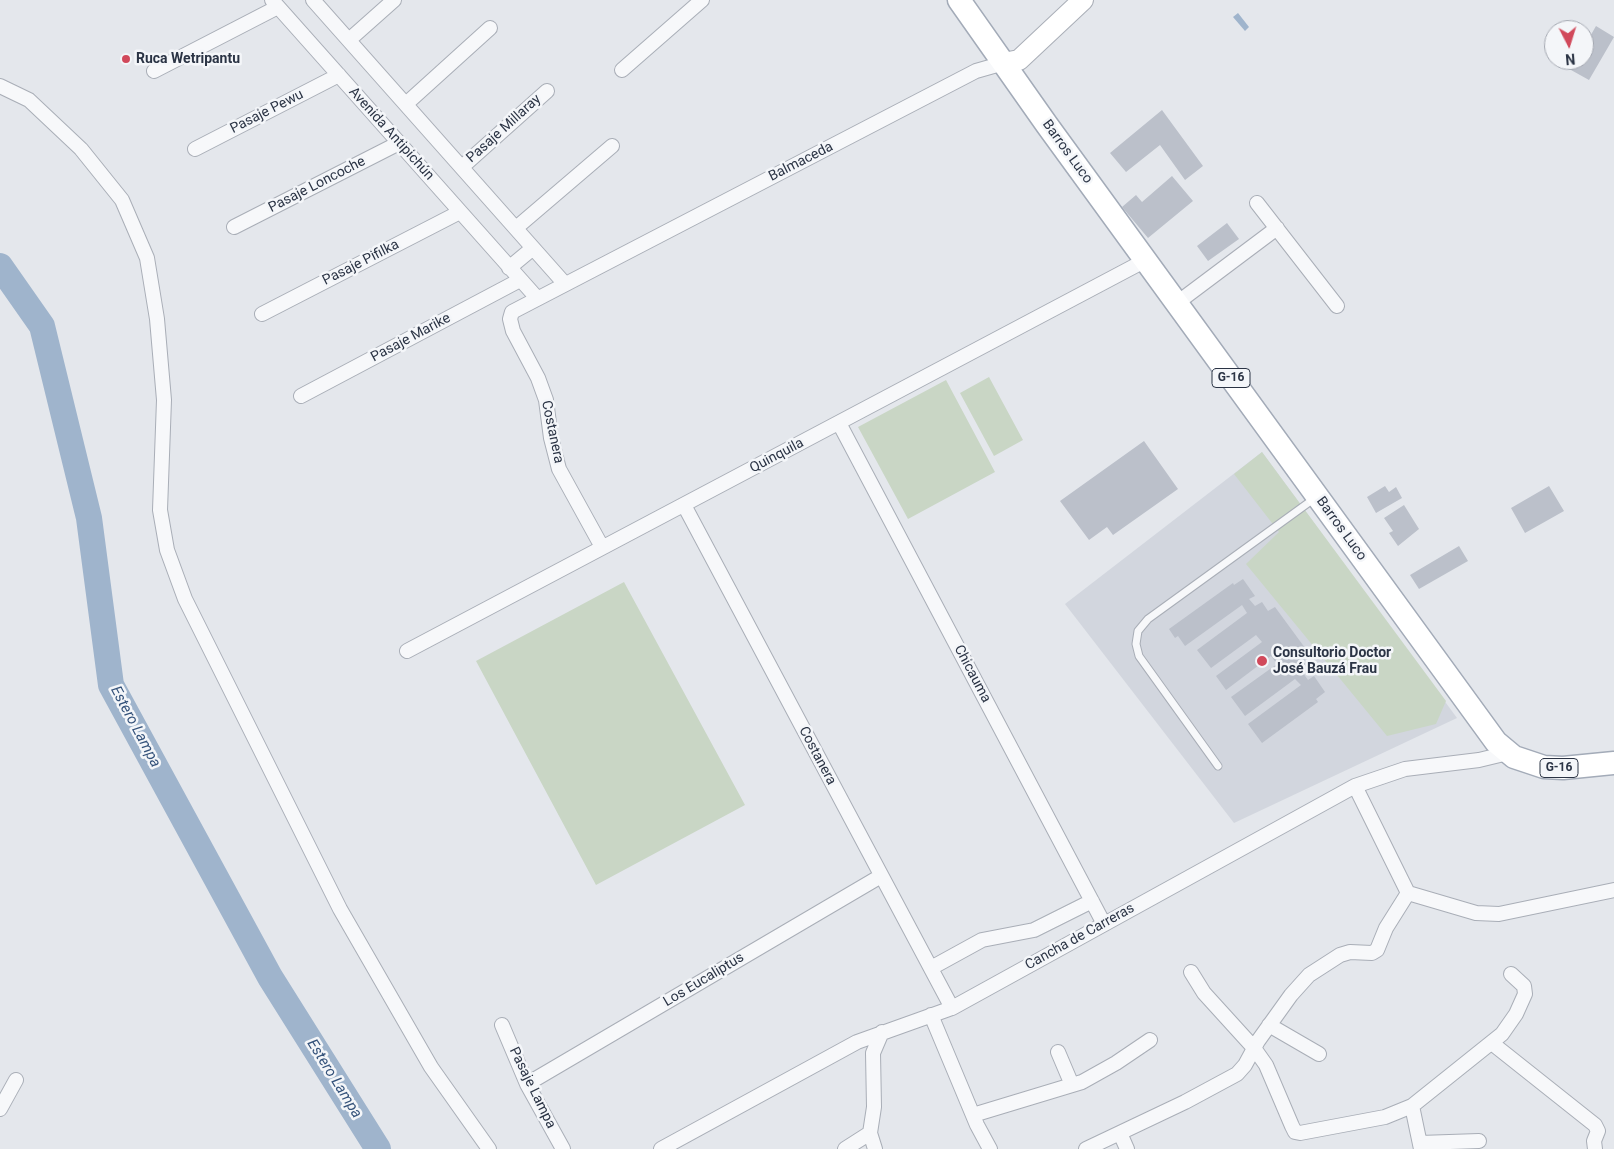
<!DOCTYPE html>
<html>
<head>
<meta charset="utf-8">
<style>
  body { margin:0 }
  #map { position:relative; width:1614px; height:1149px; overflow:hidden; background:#e4e7ec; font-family:Roboto,sans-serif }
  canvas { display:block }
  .north { position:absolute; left:1544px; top:20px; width:50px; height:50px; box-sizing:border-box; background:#f4f6f9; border:1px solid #a4a8b1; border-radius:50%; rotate:175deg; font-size:14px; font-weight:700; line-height:20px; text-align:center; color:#2b3445 }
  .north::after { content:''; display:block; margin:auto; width:18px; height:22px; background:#d1495b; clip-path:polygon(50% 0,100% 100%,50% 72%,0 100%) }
</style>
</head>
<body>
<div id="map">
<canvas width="1614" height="1149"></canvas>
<div class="north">N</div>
</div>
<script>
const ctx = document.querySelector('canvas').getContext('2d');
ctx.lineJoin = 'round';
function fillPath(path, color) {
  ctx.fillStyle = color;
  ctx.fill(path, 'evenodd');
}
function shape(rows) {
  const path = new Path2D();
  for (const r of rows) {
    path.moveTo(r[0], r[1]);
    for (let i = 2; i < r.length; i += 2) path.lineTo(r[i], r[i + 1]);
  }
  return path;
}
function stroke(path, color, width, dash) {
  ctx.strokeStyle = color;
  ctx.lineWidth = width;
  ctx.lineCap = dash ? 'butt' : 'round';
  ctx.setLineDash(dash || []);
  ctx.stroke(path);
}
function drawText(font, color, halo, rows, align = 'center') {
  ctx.font = font + ' Roboto,sans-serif';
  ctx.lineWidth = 5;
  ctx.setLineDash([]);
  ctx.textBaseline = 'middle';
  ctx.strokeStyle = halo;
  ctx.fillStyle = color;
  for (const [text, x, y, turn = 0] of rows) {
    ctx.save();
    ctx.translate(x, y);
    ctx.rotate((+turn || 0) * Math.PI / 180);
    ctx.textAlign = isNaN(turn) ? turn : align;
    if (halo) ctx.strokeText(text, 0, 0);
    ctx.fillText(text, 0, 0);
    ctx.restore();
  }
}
fillPath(shape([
  [1262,452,1457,718,1234,823,1065,604]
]), '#d2d6de');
fillPath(shape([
  [989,377,1023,440,994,456,960,393],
  [946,380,995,472,908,519,858,427],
  [1262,452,1446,701,1436,724,1387,736,1246,564,1279,532,1234,474],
  [624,582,745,805,596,885,476,661]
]), '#c9d6c5');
fillPath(shape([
  [1238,13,1249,27,1245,31,1233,17]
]), '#9fb4cc');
stroke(shape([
  [0,266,42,326,89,518,111,685,270,977,378,1149]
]), '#9fb4cc', 26);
fillPath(shape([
  [1596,26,1614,37,1589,80,1571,70,1577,60,1584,60,1584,47],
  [1162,110,1203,166,1185,180,1160,145,1126,172,1110,153],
  [1172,176,1193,201,1148,238,1122,207,1136,195,1142,202],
  [1227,223,1239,239,1208,261,1197,246],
  [1144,441,1178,489,1113,535,1107,527,1089,540,1060,501],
  [1385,486,1389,492,1396,487,1402,498,1376,513,1367,497],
  [1549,486,1564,511,1525,533,1511,508],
  [1404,505,1419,529,1398,546,1389,533,1393,531,1384,518],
  [1459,546,1468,561,1419,589,1410,575],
  [1243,579,1255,596,1249,599,1255,606,1262,602,1268,611,1275,607,1308,652,1302,656,1310,668,1303,673,1308,680,1314,676,1325,692,1316,699,1318,702,1262,743,1248,724,1301,685,1295,679,1245,716,1231,697,1277,664,1271,656,1226,690,1216,676,1262,642,1256,635,1211,668,1197,650,1247,613,1242,605,1185,646,1178,636,1175,638,1169,629,1233,583,1234,585]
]), '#bbc0ca');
const lane = shape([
  [1218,766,1139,656,1136,644,1138,631,1148,619,1315,498]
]);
const street = shape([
  [272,0,537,298],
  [313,0,565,284],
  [349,40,394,0],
  [622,70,702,0],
  [154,71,278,7],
  [0,86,29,100,81,149,122,200,147,258,157,319,164,400,160,510,167,550,185,599,340,909,431,1067,489,1149],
  [406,104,490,28],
  [195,149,339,75],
  [462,167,547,91],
  [1257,203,1337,306],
  [234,227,399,143],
  [516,228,612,146],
  [509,268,533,248],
  [1177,303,1277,228],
  [262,314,460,212],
  [301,396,520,280],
  [839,423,1104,924],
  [684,505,952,1008],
  [602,547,559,469,551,438,546,400,538,378,513,331,510,319,512,312,976,71,1004,63],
  [407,651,1146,260],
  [1355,786,1408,893,1476,913,1499,914,1614,890],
  [931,968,982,940,1034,930,1092,901],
  [1191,972,1204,993,1254,1048,1266,1065,1292,1126,1295,1132,1300,1133,1385,1117,1412,1106,1502,1034,1516,1014,1525,994,1524,986,1511,974],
  [931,1015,977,1125,990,1149],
  [502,1025,527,1084,563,1149],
  [1269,1025,1319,1054],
  [1493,1044,1595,1125,1598,1131,1594,1141,1595,1149],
  [1058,1052,1072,1085],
  [527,1084,881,876],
  [1412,1106,1421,1149],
  [0,1109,16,1080],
  [973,1115,1082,1082,1116,1063,1150,1040],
  [1120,1133,1127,1149],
  [1420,1143,1479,1141],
  [661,1149,857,1042,952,1008,1355,786,1405,769,1479,760,1508,753],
  [845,1149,870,1133],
  [875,1149,870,1133,874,1107,873,1053,882,1032],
  [1086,1149,1185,1102,1237,1074,1245,1065,1258,1041,1291,995,1309,975,1340,955,1350,952,1372,953,1377,950,1386,928,1408,893]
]);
const secondary = shape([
  [1004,63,1019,60,1083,0]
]);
const primary = shape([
  [959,0,1047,125,1496,742,1514,757,1544,767,1563,768,1614,763]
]);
stroke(lane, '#a9aeb7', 9);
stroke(street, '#a9aeb7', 16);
stroke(secondary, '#a9aeb7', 22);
stroke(primary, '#a3abb8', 25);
stroke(lane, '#f7f8fa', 7);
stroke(street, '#f7f8fa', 14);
stroke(secondary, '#fff', 20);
stroke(primary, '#fff', 22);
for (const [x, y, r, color] of [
  [126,59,5,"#d1495b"],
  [1262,661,6,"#d1495b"]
]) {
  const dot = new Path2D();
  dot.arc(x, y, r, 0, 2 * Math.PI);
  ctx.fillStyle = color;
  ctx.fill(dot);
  stroke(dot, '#f4f6f9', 2);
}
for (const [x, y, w] of [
  [1231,378,38],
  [1559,768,38]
]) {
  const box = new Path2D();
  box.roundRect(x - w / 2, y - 9.5, w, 19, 4);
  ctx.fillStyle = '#f4f6f9';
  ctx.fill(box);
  stroke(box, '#2b3445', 1);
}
drawText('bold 12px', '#2b3445', null, [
  ["G-16",1231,378],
  ["G-16",1559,768]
]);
drawText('bold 14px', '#2b3445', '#f4f6f9', [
  ["Ruca Wetripantu",136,59],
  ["Consultorio Doctor",1273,653],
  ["José Bauzá Frau",1273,669]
], 'left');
drawText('14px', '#2b3445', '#f4f6f9', [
  ["Pasaje Pewu",267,112,-27],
  ["Pasaje Millaray",504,129,-42],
  ["Avenida Antipichún",391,134,48],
  ["Barros Luco",1067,152,54],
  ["Balmaceda",801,162,-27],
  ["Pasaje Loncoche",317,185,-27],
  ["Pasaje Pifilka",361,263,-27],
  ["Pasaje Marike",411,338,-28],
  ["Costanera",552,432,78],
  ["Quinquila",777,456,-28],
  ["Barros Luco",1341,529,54],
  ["Chicauma",972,674,62],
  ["Costanera",817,756,62],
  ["Cancha de Carreras",1080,937,-29],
  ["Los Eucaliptus",704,980,-31],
  ["Pasaje Lampa",532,1088,64]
]);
drawText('italic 15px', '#34527a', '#f4f6f9', [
  ["Estero Lampa",135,727,62],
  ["Estero Lampa",334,1079,58]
]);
</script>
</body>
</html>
